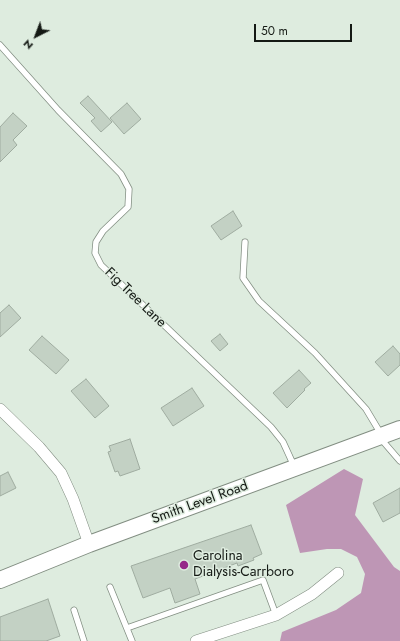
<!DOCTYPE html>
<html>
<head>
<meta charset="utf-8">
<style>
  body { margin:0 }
  #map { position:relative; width:400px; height:641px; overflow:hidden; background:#deecdf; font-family:Jost,sans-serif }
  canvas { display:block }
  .north { position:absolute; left:16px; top:16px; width:40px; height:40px; -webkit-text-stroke:3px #deecdf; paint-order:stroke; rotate:222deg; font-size:11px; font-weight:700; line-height:16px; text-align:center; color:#141914 }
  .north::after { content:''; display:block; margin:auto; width:14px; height:18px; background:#141914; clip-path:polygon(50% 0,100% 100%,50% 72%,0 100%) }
  .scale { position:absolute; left:254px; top:24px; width:98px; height:18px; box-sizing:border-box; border:2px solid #141914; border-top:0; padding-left:5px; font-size:12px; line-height:14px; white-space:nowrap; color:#141914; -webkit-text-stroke:3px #deecdf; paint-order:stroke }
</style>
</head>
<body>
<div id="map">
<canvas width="400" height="641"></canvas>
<div class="north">N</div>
<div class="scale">50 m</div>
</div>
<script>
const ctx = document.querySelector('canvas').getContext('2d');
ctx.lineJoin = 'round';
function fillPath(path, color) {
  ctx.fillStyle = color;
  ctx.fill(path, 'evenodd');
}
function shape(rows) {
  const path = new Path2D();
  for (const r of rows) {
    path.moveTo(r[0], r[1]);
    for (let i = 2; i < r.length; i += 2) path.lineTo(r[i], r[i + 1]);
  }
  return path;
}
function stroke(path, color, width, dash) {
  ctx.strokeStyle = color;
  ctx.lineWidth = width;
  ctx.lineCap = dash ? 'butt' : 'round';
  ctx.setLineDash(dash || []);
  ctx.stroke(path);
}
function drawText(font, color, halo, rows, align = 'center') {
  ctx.font = font + ' Jost,sans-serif';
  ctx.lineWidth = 3;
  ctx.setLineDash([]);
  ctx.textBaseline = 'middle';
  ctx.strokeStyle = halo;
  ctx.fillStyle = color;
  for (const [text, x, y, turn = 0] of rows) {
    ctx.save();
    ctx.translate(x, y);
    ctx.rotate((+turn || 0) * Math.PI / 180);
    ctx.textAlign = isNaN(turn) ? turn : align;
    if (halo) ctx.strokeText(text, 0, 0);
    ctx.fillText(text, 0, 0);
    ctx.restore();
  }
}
fillPath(shape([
  [344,469,363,479,355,515,394,567,400,571,400,641,280,641,282,632,336,610,361,593,365,574,357,557,341,549,327,549,300,553,286,505]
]), '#be96b5');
const building = shape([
  [88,96,112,122,101,132,91,121,95,118,80,103,88,96],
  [127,103,141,119,124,134,110,118,127,103],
  [13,113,27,126,13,140,17,145,0,162,0,127,13,113],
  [233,211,242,226,221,240,211,226,233,211],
  [9,305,21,318,0,337,0,313,9,305],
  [220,334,228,344,220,351,211,341,220,334],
  [42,336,69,360,56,374,29,350,42,336],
  [393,346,400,354,400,365,388,376,375,362,393,346],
  [299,370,311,383,304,389,305,390,287,408,273,393,299,370],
  [86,379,109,406,95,418,71,391,86,379],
  [192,388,204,406,173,426,161,408,192,388],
  [130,439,140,469,120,476,118,471,115,472,108,452,111,451,109,446,130,439],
  [8,472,16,488,0,496,0,476,8,472],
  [400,488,400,513,383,522,373,503,400,488],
  [251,525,262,554,253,558,254,560,238,566,237,563,195,579,200,594,175,603,170,588,143,598,131,566,251,525],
  [48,599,60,636,46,641,0,641,0,617,48,599]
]);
fillPath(building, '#c3d1c4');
stroke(building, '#9faca0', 1);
const lane = shape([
  [0,45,58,110,121,174,129,189,128,207,103,231,96,242,95,253,101,265,271,427,283,442,294,466],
  [245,242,243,278,259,301,315,353,366,409,381,434],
  [381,439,400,461],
  [110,587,132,641],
  [74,610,84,641],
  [127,628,263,580,276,615]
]);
const street = shape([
  [0,409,39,447,61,473,73,499,89,544],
  [196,641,276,615,312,594,338,573]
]);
const secondary = shape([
  [0,580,89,544,400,429]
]);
stroke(lane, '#828e82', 7);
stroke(street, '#828e82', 12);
stroke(secondary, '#828e82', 18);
stroke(lane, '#fff', 5.5);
stroke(street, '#fff', 11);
stroke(secondary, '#fff', 16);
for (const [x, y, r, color] of [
  [184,565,5,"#962889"]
]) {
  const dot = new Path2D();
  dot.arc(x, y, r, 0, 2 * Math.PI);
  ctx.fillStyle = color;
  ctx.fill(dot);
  stroke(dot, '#deecdf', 1.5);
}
drawText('14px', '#141914', '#deecdf', [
  ["Fig Tree Lane",135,298,44],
  ["Smith Level Road",200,503,-20]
]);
drawText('14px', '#141914', '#deecdf', [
  ["Carolina",193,557],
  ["Dialysis-Carrboro",193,573]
], 'left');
</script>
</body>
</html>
